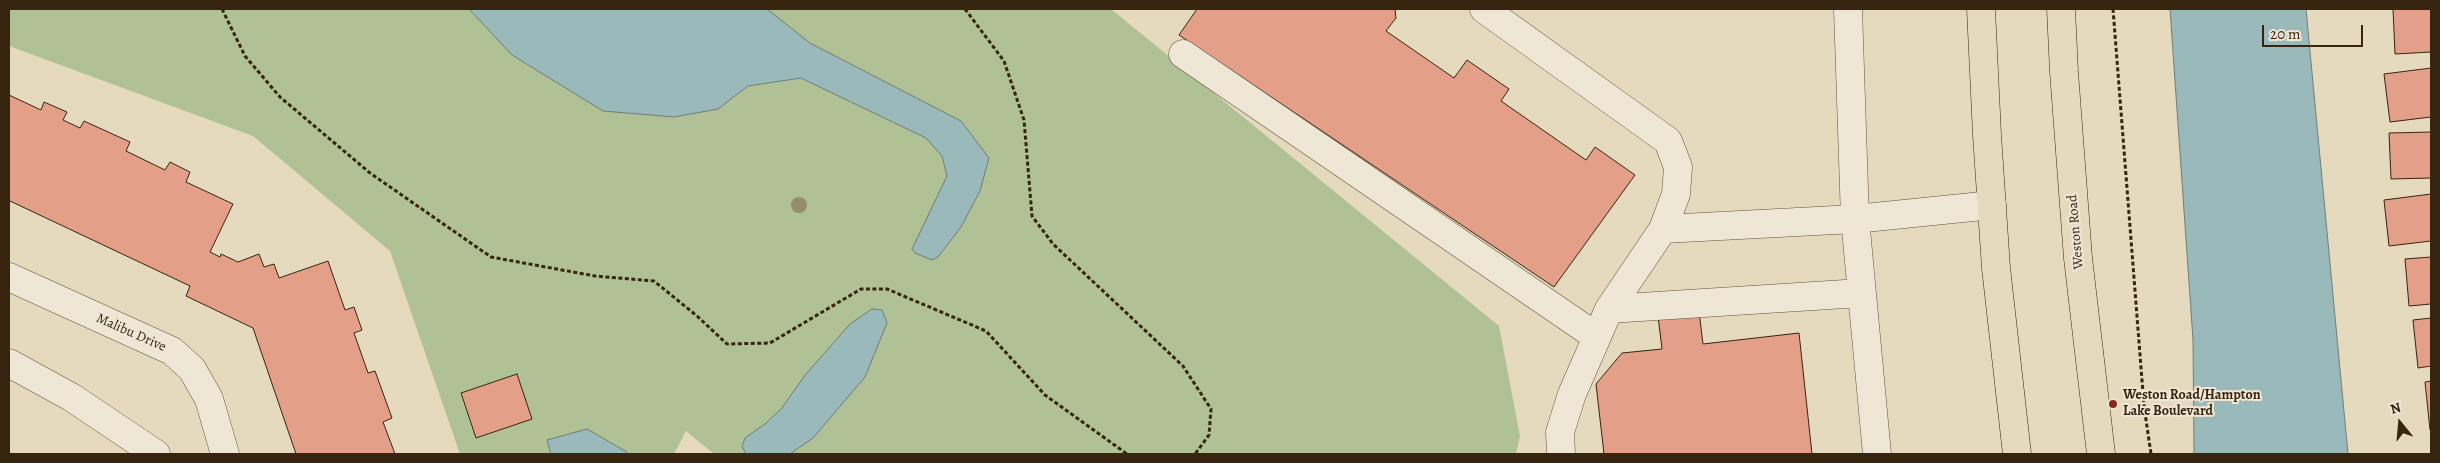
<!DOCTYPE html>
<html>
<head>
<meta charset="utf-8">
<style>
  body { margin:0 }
  #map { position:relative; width:2440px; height:463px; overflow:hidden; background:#e6dabe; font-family:Alegreya,serif }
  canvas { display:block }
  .frame { position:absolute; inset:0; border:10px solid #372510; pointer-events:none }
  .north { position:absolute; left:2375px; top:398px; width:50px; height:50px; -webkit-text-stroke:4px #efe7d5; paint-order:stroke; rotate:343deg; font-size:14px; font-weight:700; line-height:20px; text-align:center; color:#372510 }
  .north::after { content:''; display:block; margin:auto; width:18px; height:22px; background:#372510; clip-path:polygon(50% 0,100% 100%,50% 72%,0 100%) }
  .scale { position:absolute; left:2262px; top:25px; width:101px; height:22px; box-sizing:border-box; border:2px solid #372510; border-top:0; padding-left:6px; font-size:15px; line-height:18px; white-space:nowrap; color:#372510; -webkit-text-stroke:4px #efe7d5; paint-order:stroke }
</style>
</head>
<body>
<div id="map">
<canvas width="2440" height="463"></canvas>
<div class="frame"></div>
<div class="north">N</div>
<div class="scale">20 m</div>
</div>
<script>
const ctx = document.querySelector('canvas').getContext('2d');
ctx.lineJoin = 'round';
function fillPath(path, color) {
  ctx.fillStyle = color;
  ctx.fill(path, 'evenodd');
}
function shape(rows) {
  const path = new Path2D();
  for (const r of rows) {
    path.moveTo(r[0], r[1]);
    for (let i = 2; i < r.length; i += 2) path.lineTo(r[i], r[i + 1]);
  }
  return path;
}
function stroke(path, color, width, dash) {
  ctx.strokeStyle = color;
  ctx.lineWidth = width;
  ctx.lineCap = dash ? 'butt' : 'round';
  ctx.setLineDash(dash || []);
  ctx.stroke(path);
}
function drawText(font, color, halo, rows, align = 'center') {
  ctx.font = font + ' Alegreya,serif';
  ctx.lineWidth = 4;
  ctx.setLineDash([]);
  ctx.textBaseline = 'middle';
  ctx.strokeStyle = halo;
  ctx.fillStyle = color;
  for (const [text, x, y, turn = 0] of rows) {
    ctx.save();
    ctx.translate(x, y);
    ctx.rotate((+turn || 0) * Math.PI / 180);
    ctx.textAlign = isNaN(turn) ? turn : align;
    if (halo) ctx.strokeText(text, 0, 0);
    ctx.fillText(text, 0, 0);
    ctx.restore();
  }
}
fillPath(shape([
  [9,9,1111,9,1499,326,1520,436,1516,454,714,454,686,431,674,454,460,454,390,251,253,136,9,46]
]), '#b0c195');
const water = shape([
  [469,9,767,9,810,43,961,121,989,158,980,191,961,227,938,257,932,260,915,253,912,249,947,176,942,156,926,138,801,78,748,86,718,109,674,117,603,111,512,55,469,9],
  [2170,9,2306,9,2348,454,2194,454,2193,340,2170,9],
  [872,309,882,310,887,323,865,377,813,438,790,454,746,454,742,446,745,438,766,423,781,409,806,374,850,324,872,309],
  [587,429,627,452,626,454,551,454,547,440,587,429]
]);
fillPath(water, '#99b9ba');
stroke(water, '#727e76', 1);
const building = shape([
  [1197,9,1395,9,1396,18,1386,31,1454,78,1467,60,1509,89,1501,101,1586,160,1595,147,1635,175,1554,287,1179,35,1197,9],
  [2393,9,2431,9,2431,52,2395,54,2393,9],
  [2431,68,2431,117,2390,122,2384,74,2431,68],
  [9,95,41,110,44,102,67,112,63,120,80,128,84,121,130,142,126,151,165,170,170,162,190,172,186,182,233,204,210,252,220,257,221,254,238,262,259,254,264,267,274,264,279,278,328,261,345,310,354,307,362,330,354,333,368,373,375,371,392,418,383,422,395,454,296,454,253,328,186,296,190,286,10,201,9,204,9,95],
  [2431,132,2431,178,2391,179,2389,133,2431,132],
  [2431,194,2431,241,2389,246,2384,200,2431,194],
  [2431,257,2431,304,2409,306,2405,259,2431,257],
  [1699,311,1703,344,1799,333,1812,454,1604,454,1596,384,1622,353,1662,349,1658,316,1699,311],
  [2431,318,2431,366,2418,368,2413,320,2431,318],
  [517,374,532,419,476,438,461,393,517,374],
  [2431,381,2431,430,2430,430,2425,382,2431,381]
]);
fillPath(building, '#e39f88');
stroke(building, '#372510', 1);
const minor = shape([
  [1484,9,1668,141,1678,167,1676,194,1663,229],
  [1848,9,1855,219,1877,454],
  [1183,54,1597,337],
  [9,277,172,351,192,369,209,399,225,454],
  [1609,309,1861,293],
  [9,363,71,397,156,454],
  [1561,454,1560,432,1572,394,1597,337,1609,309,1663,229,1855,219,1992,205]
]);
const major = shape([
  [1981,9,1987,135,1996,268,2017,454],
  [2061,9,2064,72,2078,258,2101,454]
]);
stroke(minor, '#63523c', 29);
stroke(major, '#372510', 29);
stroke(shape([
  [222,9,245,56,280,97,370,173,491,257,595,276,654,281,697,316,727,344,770,343,861,289,887,289,986,331,1045,395,1127,454],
  [965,9,1004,61,1024,120,1032,216,1053,244,1183,366,1211,409,1209,435,1195,454],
  [2113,9,2144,406,2151,454]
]), '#372510', 3, [4, 2.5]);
stroke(minor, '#efe7d5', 28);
stroke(major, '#e6dabe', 28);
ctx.fillStyle = '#968c70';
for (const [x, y] of [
  [799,205]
]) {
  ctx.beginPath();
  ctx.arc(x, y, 8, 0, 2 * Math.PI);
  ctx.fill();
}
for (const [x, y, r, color] of [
  [2113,404,5,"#8f2418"]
]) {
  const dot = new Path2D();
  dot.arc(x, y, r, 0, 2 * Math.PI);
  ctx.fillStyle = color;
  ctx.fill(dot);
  stroke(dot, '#efe7d5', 2);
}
drawText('14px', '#372510', '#efe7d5', [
  ["Weston Road",2076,232,-95],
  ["Malibu Drive",131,333,24]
]);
drawText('bold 14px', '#372510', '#efe7d5', [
  ["Weston Road/Hampton",2123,396],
  ["Lake Boulevard",2123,412]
], 'left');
</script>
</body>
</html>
